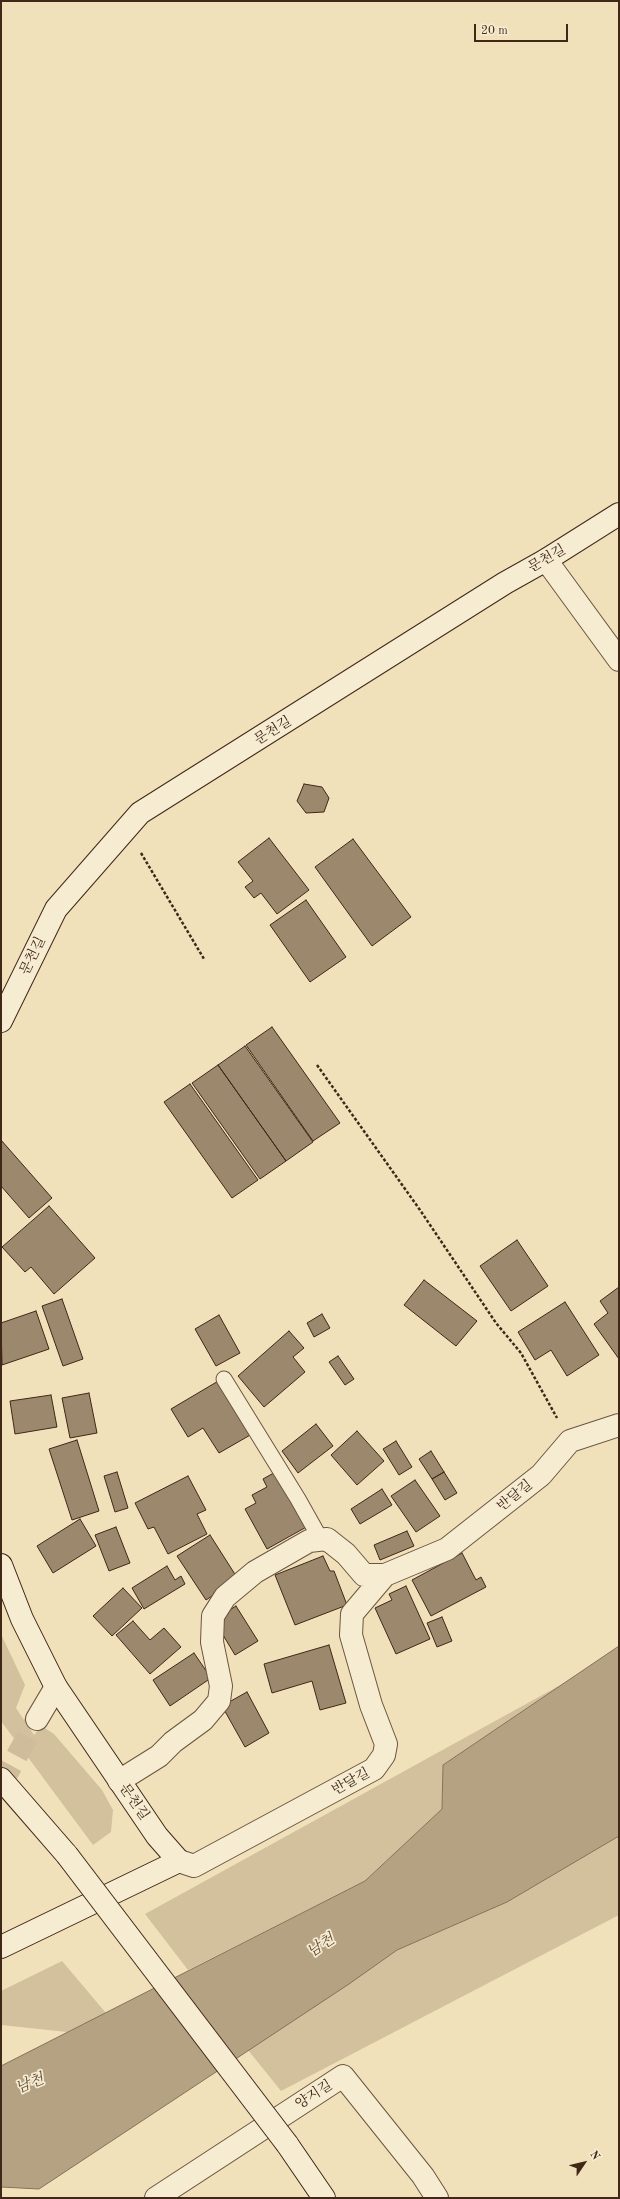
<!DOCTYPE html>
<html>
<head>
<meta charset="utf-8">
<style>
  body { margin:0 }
  #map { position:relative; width:620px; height:2199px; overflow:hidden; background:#f1e1ba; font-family:"Old Standard TT",serif }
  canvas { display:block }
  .frame { position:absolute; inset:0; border:2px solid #402718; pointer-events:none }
  .north { position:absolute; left:564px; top:2143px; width:40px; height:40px; -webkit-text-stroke:3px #f6ecd2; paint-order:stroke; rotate:55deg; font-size:11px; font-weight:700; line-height:16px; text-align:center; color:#402718 }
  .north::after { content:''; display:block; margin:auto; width:14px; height:18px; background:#402718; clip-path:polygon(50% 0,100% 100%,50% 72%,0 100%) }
  .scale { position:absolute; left:474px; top:24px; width:94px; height:18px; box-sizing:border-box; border:2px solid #402718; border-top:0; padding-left:5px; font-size:12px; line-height:14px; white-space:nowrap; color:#402718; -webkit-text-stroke:3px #f6ecd2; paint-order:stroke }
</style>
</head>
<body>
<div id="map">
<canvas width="620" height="2199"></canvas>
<div class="frame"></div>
<div class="north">N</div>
<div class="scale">20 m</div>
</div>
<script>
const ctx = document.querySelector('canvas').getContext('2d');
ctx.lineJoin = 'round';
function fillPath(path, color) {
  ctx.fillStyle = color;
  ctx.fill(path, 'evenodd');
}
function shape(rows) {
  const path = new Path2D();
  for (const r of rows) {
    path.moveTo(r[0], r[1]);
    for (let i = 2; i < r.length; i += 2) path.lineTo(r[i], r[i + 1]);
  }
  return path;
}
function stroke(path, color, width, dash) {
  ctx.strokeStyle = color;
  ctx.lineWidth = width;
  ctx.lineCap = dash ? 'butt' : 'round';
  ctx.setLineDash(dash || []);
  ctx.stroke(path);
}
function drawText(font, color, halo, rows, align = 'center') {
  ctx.font = font + ' "Old Standard TT","Noto Serif KR",serif';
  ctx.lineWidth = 3.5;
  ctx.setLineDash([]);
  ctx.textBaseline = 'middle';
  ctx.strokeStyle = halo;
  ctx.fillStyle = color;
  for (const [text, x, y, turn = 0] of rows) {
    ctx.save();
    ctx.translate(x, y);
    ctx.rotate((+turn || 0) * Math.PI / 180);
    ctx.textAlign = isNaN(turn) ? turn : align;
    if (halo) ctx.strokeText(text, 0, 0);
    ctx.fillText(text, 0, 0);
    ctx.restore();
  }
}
fillPath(shape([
  [1,1634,25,1685,16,1708,34,1735,42,1726,54,1734,102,1790,113,1810,111,1832,93,1845,1,1721],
  [564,1683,443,1765,442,1809,365,1881,188,1970,145,1914],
  [619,1836,619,1915,281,2091,248,2050,397,1950,507,1902],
  [62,1961,106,2013,67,2032,1,2025,1,1991]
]), '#d3c19e');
const water = shape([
  [619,1646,619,1836,507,1902,397,1950,349,1984,39,2189,1,2187,1,2066,365,1881,442,1809,443,1765,619,1646]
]);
fillPath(water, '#b5a283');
stroke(water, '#867158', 1);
const building = shape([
  [304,784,322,787,329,798,324,812,306,813,297,801,304,784],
  [269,838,309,890,277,914,261,893,254,898,245,887,253,881,238,862,269,838],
  [353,839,411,917,372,946,315,867,353,839],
  [306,900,346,957,310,982,270,925,306,900],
  [272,1027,340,1123,313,1141,246,1045,272,1027],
  [245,1046,313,1142,286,1161,218,1065,245,1046],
  [218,1065,286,1161,260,1179,192,1083,218,1065],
  [190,1084,258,1180,232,1198,164,1102,190,1084],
  [1,1140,52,1198,29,1218,1,1186,1,1140],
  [49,1206,95,1258,54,1294,31,1267,25,1272,2,1247,49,1206],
  [517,1240,548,1286,511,1311,480,1266,517,1240],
  [424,1280,477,1321,456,1346,404,1305,424,1280],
  [619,1287,619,1359,594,1324,608,1313,600,1301,619,1287],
  [62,1299,83,1359,63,1366,42,1306,62,1299],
  [565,1302,599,1355,567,1376,551,1350,535,1360,518,1332,565,1302],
  [36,1311,49,1349,2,1365,1,1323,36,1311],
  [322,1314,330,1328,314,1337,307,1323,322,1314],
  [219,1315,240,1353,216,1366,195,1329,219,1315],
  [289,1331,304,1348,293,1357,305,1372,264,1407,238,1376,289,1331],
  [338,1356,354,1379,345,1385,329,1362,338,1356],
  [220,1380,252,1434,219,1453,203,1428,188,1437,171,1409,220,1380],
  [89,1393,97,1433,70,1438,62,1398,89,1393],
  [51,1395,57,1427,15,1434,10,1401,51,1395],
  [316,1424,333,1446,298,1473,282,1451,316,1424],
  [357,1431,384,1461,357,1485,331,1455,357,1431],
  [77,1440,99,1511,72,1520,49,1449,77,1440],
  [396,1441,412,1467,399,1475,383,1449,396,1441],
  [431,1451,444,1472,432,1479,419,1459,431,1451],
  [279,1470,310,1525,267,1549,245,1509,256,1503,252,1495,267,1487,263,1479,279,1470],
  [117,1472,128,1508,115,1512,104,1476,117,1472],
  [444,1472,457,1493,445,1500,432,1479,444,1472],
  [188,1476,206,1510,197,1514,207,1534,168,1554,154,1527,148,1529,135,1503,188,1476],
  [415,1480,440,1516,416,1532,391,1496,415,1480],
  [382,1489,392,1505,360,1524,351,1509,382,1489],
  [80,1519,96,1546,53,1573,37,1546,80,1519],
  [116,1527,130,1563,109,1571,95,1535,116,1527],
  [407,1531,414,1546,380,1560,374,1545,407,1531],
  [210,1535,238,1579,206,1600,177,1556,210,1535],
  [462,1553,476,1580,481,1577,486,1587,431,1616,412,1580,462,1553],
  [323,1556,330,1571,334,1571,347,1605,295,1625,275,1575,323,1556],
  [167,1566,175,1580,181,1576,185,1584,144,1609,132,1588,167,1566],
  [406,1586,430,1639,396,1654,375,1608,392,1600,389,1594,406,1586],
  [123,1588,142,1608,112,1636,93,1616,123,1588],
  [236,1606,258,1641,235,1655,214,1620,236,1606],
  [442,1617,452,1641,437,1647,427,1623,442,1617],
  [133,1621,150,1640,164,1628,181,1647,150,1674,116,1635,133,1621],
  [329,1645,346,1703,320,1710,312,1681,272,1693,264,1664,329,1645],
  [194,1653,211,1678,170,1706,153,1680,194,1653],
  [247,1692,269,1733,245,1747,222,1706,247,1692]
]);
fillPath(building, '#9c886c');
stroke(building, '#402718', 1);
stroke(shape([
  [1,1785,37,1719]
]), '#cebc9a', 22, [22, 11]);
const lane = shape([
  [224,1379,298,1499,321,1540]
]);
const street = shape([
  [546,560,619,660],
  [37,1719,56,1687],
  [119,1781,159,1756,173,1742,203,1720,219,1701,221,1686,212,1642,213,1616,225,1597,255,1572,309,1541,327,1539,346,1554,364,1575,385,1575],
  [179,1861,194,1866,374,1769,384,1755,386,1744,371,1705,351,1635,352,1614,385,1575,447,1549,541,1475,570,1441,619,1425],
  [156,2198,343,2076,423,2176,437,2198]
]);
const secondary = shape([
  [1,1021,56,909,140,813,505,583,546,560,619,514],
  [1,1565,22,1619,56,1687,157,1836,179,1861,1,1947],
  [1,1779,67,1855],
  [287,2144,324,2198]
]);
stroke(lane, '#6c5640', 17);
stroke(street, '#6c5640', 24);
stroke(secondary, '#402718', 24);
stroke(shape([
  [141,853,204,959],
  [317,1065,420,1210,496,1323,521,1353,557,1418]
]), '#402718', 2.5, [3, 2]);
stroke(lane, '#f6ecd2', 15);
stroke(street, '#f6ecd2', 22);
stroke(secondary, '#f6ecd2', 22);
const secondaryBridge = shape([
  [67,1855,287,2144]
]);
stroke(secondaryBridge, '#402718', 24, []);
stroke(secondaryBridge, '#f6ecd2', 22);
drawText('14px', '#402718', '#f6ecd2', [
  ["문천길",547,559,-30],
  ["문천길",273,731,-32],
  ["문천길",33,956,-64],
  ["반달길",515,1496,-39],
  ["반달길",351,1782,-29],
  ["문천길",134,1802,55],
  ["양지길",314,2095,-33]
]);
drawText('italic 15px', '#634c38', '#f6ecd2', [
  ["남천",321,1946,-33],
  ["남천",30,2084,-22]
]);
</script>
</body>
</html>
